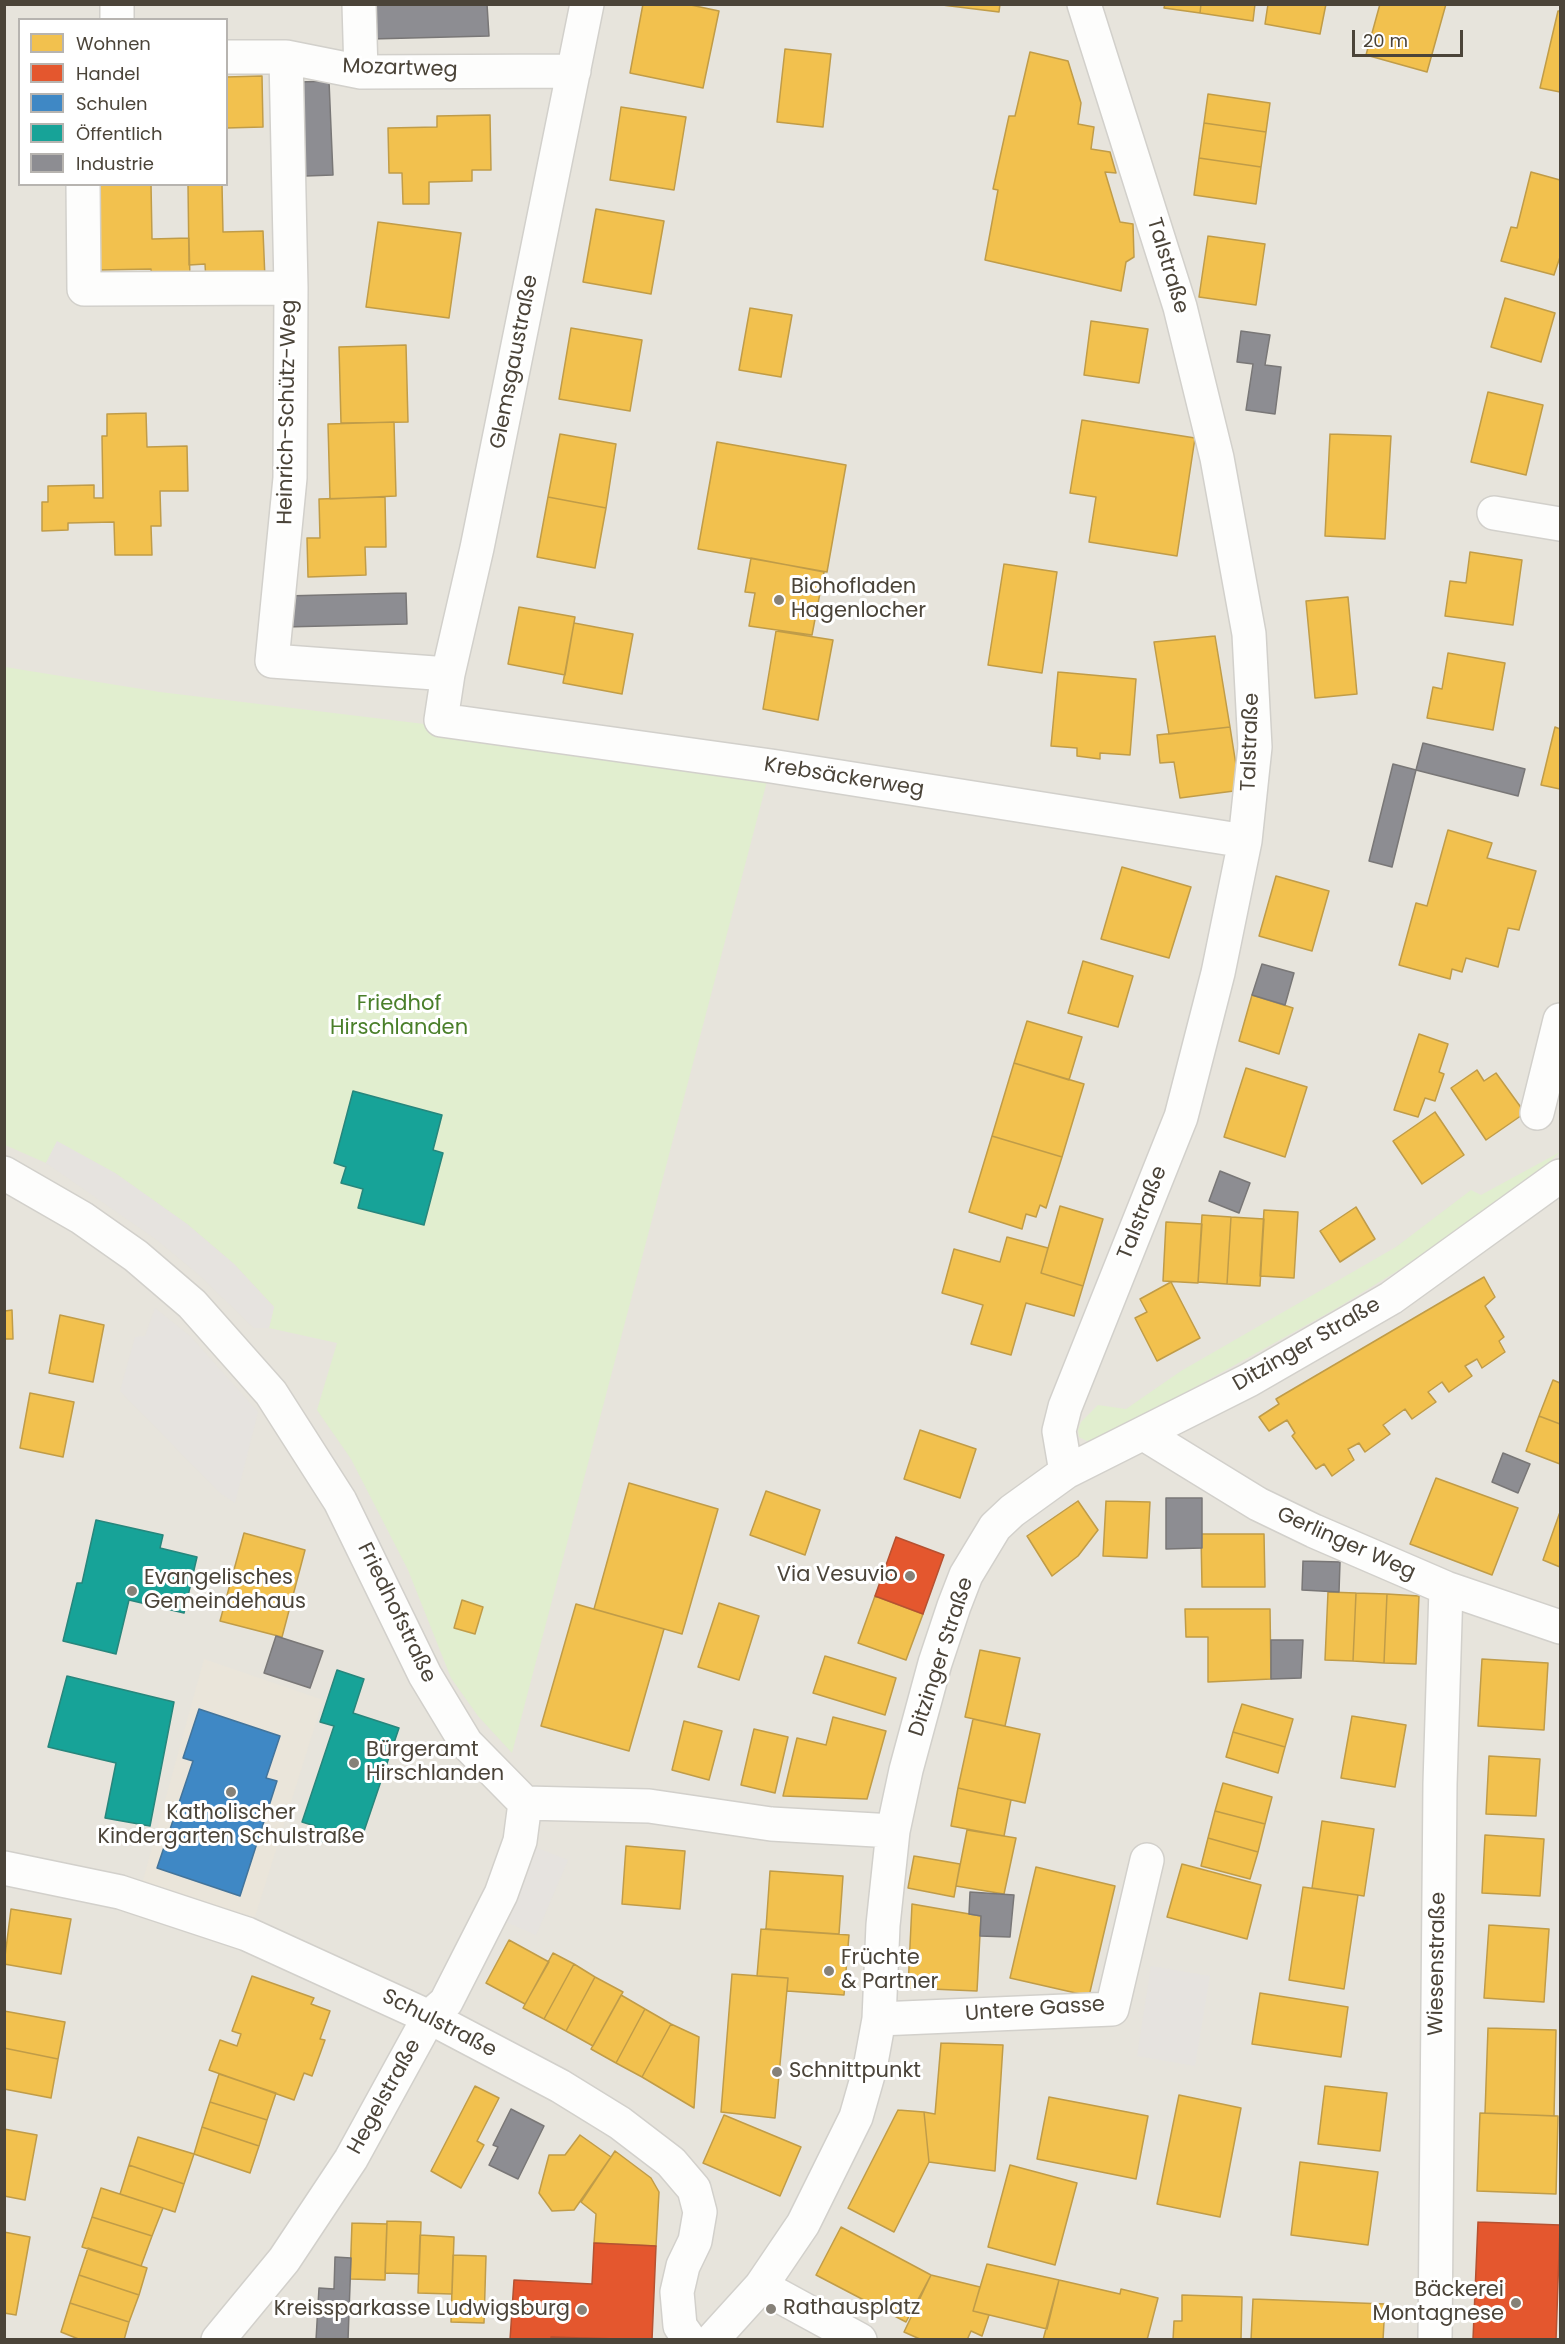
<!DOCTYPE html>
<html>
<head>
<meta charset="utf-8">
<style>
  body { margin:0 }
  #map { position:relative; width:1565px; height:2344px; overflow:hidden; background:#f4f2ee; font-family:Poppins,sans-serif }
  canvas { display:block }
  .frame { position:absolute; inset:0; border:6px solid #4b4439; pointer-events:none }
  .legend { position:absolute; left:18px; top:18px; width:210px; height:168px; box-sizing:border-box; background:#fff; border:2px solid #b7b4b0; margin:0; padding:8px 10px; list-style:none; font-size:18px; color:#4b4439 }
  .legend li { display:flex; align-items:center; gap:12px; height:30px }
  .legend b { width:30px; border:2px solid #b7b4b0 }
  .scale { position:absolute; left:1352px; top:30px; width:111px; height:27px; box-sizing:border-box; border:3px solid #4b4439; border-top:0; padding-left:8px; font-size:18px; line-height:21px; white-space:nowrap; color:#4b4439; -webkit-text-stroke:4px #fff; paint-order:stroke }
</style>
</head>
<body>
<div id="map">
<canvas width="1565" height="2344"></canvas>
<div class="frame"></div>
<ul class="legend">
<li><b style="height:16px;background:#f2c14e"></b>Wohnen</li>
<li><b style="height:16px;background:#e4572e"></b>Handel</li>
<li><b style="height:16px;background:#3f88c5"></b>Schulen</li>
<li><b style="height:16px;background:#17a398"></b>Öffentlich</li>
<li><b style="height:16px;background:#8d8d92"></b>Industrie</li>
</ul>
<div class="scale">20 m</div>
</div>
<script>
const ctx = document.querySelector('canvas').getContext('2d');
ctx.lineJoin = 'round';
function fillPath(path, color) {
  ctx.fillStyle = color;
  ctx.fill(path, 'evenodd');
}
function shape(rows) {
  const path = new Path2D();
  for (const r of rows) {
    path.moveTo(r[0], r[1]);
    for (let i = 2; i < r.length; i += 2) path.lineTo(r[i], r[i + 1]);
  }
  return path;
}
function stroke(path, color, width, dash) {
  ctx.strokeStyle = color;
  ctx.lineWidth = width;
  ctx.lineCap = dash ? 'butt' : 'round';
  ctx.setLineDash(dash || []);
  ctx.stroke(path);
}
function drawText(font, color, halo, rows, align = 'center') {
  ctx.font = font + ' Poppins,sans-serif';
  ctx.lineWidth = 6;
  ctx.setLineDash([]);
  ctx.textBaseline = 'middle';
  ctx.strokeStyle = halo;
  ctx.fillStyle = color;
  for (const [text, x, y, turn = 0] of rows) {
    ctx.save();
    ctx.translate(x, y);
    ctx.rotate((+turn || 0) * Math.PI / 180);
    ctx.textAlign = isNaN(turn) ? turn : align;
    if (halo) ctx.strokeText(text, 0, 0);
    ctx.fillText(text, 0, 0);
    ctx.restore();
  }
}
fillPath(shape([
  [5,5,1560,5,1560,2339,5,2339],
  [20,20,226,20,226,184,20,184]
]), '#e7e4dc');
fillPath(shape([
  [204,1659,323,1700,255,1917,142,1884]
]), '#eae5da');
fillPath(shape([
  [5,667,160,692,771,766,512,1753,478,1716,451,1678,408,1570,351,1459,317,1410,337,1343,269,1328,274,1307,234,1264,187,1224,115,1173,57,1142,46,1163,5,1145],
  [1560,1152,1535,1176,1402,1268,1337,1308,1093,1444,1079,1437,1078,1430,1081,1422,1098,1405,1126,1409,1181,1371,1396,1247,1471,1190,1481,1195]
]), '#e1eecf');
fillPath(shape([
  [57,1141,115,1173,187,1224,234,1264,274,1307,269,1328,254,1328,198,1274,157,1240,46,1163],
  [155,1308,191,1337,258,1412,235,1503,220,1493,120,1391,135,1337,145,1336],
  [520,1841,568,1860,536,1935,490,1915],
  [1151,1966,1210,1976,1195,2066,1137,2056]
]), '#e6e3df');
const homes = shape([
  [643,4,686,4,719,11,703,88,630,73,643,4],
  [934,4,1000,4,999,12,934,4],
  [1165,4,1201,4,1200,13,1164,8,1165,4],
  [1201,4,1255,4,1253,21,1200,13,1201,4],
  [1268,4,1326,4,1320,34,1265,24,1268,4],
  [1380,4,1446,4,1427,72,1366,55,1380,4],
  [1558,11,1560,11,1560,92,1540,88,1558,11],
  [785,49,831,54,823,127,777,122,785,49],
  [1030,52,1068,61,1081,103,1078,124,1094,127,1091,149,1110,152,1116,173,1105,172,1120,222,1133,224,1134,257,1126,262,1121,291,985,260,998,190,993,189,1009,116,1015,116,1030,52],
  [262,76,263,127,226,128,226,77,262,76],
  [1208,94,1270,103,1266,132,1204,123,1208,94],
  [621,107,686,117,674,190,610,180,621,107],
  [490,115,491,170,472,170,472,181,429,182,429,204,403,204,402,173,389,173,388,128,437,127,437,116,490,115],
  [1204,123,1266,132,1261,167,1199,158,1204,123],
  [1199,158,1261,167,1256,204,1194,195,1199,158],
  [1531,172,1560,180,1560,257,1554,275,1501,261,1511,227,1517,228,1531,172],
  [151,184,152,239,189,238,190,281,152,282,151,269,99,270,96,185,151,184],
  [188,184,222,184,223,232,263,231,265,279,206,281,205,264,189,265,188,184],
  [596,209,664,221,651,294,583,282,596,209],
  [378,222,461,233,449,318,366,307,378,222],
  [1208,236,1265,244,1256,305,1199,297,1208,236],
  [1505,298,1555,313,1541,362,1491,347,1505,298],
  [750,308,792,315,781,377,739,370,750,308],
  [1091,321,1148,329,1139,383,1084,375,1091,321],
  [571,328,642,340,630,411,559,399,571,328],
  [406,345,408,422,341,423,339,347,406,345],
  [1488,392,1543,405,1526,475,1471,462,1488,392],
  [146,413,147,447,187,446,188,491,160,491,161,526,151,526,152,555,115,555,114,522,68,523,68,530,42,531,42,502,48,502,48,486,94,485,94,498,103,498,102,436,107,436,107,414,146,413],
  [1082,420,1195,438,1177,556,1089,542,1096,497,1070,493,1082,420],
  [394,422,396,496,330,499,328,424,394,422],
  [560,434,616,444,606,508,548,497,560,434],
  [1330,434,1391,436,1385,539,1325,536,1330,434],
  [717,442,846,465,827,572,698,549,717,442],
  [385,497,386,547,365,547,366,575,308,577,307,538,320,538,319,499,385,497],
  [548,497,606,508,595,568,537,557,548,497],
  [1470,552,1522,560,1513,625,1445,616,1450,581,1466,583,1470,552],
  [751,558,824,572,812,635,749,626,755,593,745,592,751,558],
  [1004,564,1057,572,1042,673,988,665,1004,564],
  [1348,597,1357,694,1315,698,1306,601,1348,597],
  [519,607,575,617,565,675,508,664,519,607],
  [574,623,633,634,622,694,563,683,574,623],
  [776,631,833,640,818,720,763,709,776,631],
  [1215,636,1230,727,1169,734,1154,642,1215,636],
  [1448,653,1505,663,1493,730,1427,718,1433,687,1442,689,1448,653],
  [1058,672,1136,679,1130,755,1100,753,1100,759,1077,756,1077,748,1051,746,1058,672],
  [1230,727,1236,765,1234,791,1180,798,1174,762,1160,763,1157,735,1230,727],
  [1555,727,1560,729,1560,789,1541,785,1555,727],
  [1448,830,1492,843,1487,858,1536,871,1519,930,1508,928,1498,967,1466,958,1462,972,1452,969,1450,979,1399,965,1416,903,1427,906,1448,830],
  [1122,867,1191,887,1169,958,1101,939,1122,867],
  [1276,876,1329,891,1312,951,1259,936,1276,876],
  [1083,961,1133,976,1118,1027,1068,1013,1083,961],
  [1252,995,1293,1008,1279,1054,1239,1041,1252,995],
  [1027,1021,1082,1037,1069,1080,1014,1063,1027,1021],
  [1419,1034,1448,1044,1439,1072,1444,1074,1435,1101,1425,1098,1418,1117,1394,1110,1419,1034],
  [1014,1063,1084,1084,1062,1157,992,1136,1014,1063],
  [1246,1068,1307,1087,1285,1157,1224,1137,1246,1068],
  [1477,1070,1484,1081,1496,1073,1525,1113,1486,1140,1451,1088,1477,1070],
  [1435,1112,1464,1155,1422,1184,1393,1141,1435,1112],
  [992,1136,1062,1157,1046,1208,1040,1205,1036,1217,1026,1214,1022,1229,969,1212,992,1136],
  [1060,1206,1103,1219,1083,1286,1041,1273,1060,1206],
  [1356,1207,1375,1239,1340,1262,1320,1231,1356,1207],
  [1264,1210,1298,1212,1294,1278,1260,1276,1264,1210],
  [1202,1215,1231,1217,1227,1284,1198,1282,1202,1215],
  [1231,1217,1264,1219,1260,1286,1227,1284,1231,1217],
  [1166,1222,1202,1224,1198,1283,1163,1281,1166,1222],
  [1007,1237,1048,1248,1041,1273,1083,1286,1074,1316,1026,1303,1011,1355,971,1344,983,1305,942,1293,954,1249,1000,1262,1007,1237],
  [1484,1277,1495,1297,1485,1306,1504,1337,1499,1341,1505,1352,1482,1368,1477,1359,1465,1366,1472,1376,1449,1392,1442,1382,1428,1392,1436,1402,1412,1419,1405,1409,1383,1425,1390,1434,1365,1452,1359,1443,1348,1449,1354,1460,1332,1476,1324,1464,1316,1469,1292,1436,1295,1433,1287,1420,1269,1431,1259,1417,1279,1404,1276,1399,1484,1277],
  [1171,1282,1200,1338,1157,1361,1135,1318,1147,1312,1140,1299,1171,1282],
  [4,1306,5,1311,12,1310,13,1339,4,1339,4,1306],
  [60,1315,104,1325,93,1382,49,1373,60,1315],
  [1553,1380,1560,1383,1560,1424,1539,1416,1553,1380],
  [30,1393,74,1402,63,1457,20,1448,30,1393],
  [1539,1416,1560,1424,1560,1464,1526,1451,1539,1416],
  [920,1430,976,1449,960,1498,904,1479,920,1430],
  [1436,1478,1518,1508,1492,1575,1410,1544,1436,1478],
  [629,1483,718,1509,682,1634,594,1609,629,1483],
  [766,1491,820,1510,805,1555,750,1535,766,1491],
  [1078,1501,1098,1530,1078,1556,1052,1576,1027,1536,1078,1501],
  [1106,1501,1150,1502,1147,1558,1103,1556,1106,1501],
  [1560,1512,1560,1567,1543,1560,1560,1512],
  [244,1533,305,1550,282,1637,220,1621,244,1533],
  [1201,1534,1264,1534,1265,1587,1202,1587,1201,1534],
  [1328,1592,1356,1593,1353,1661,1325,1660,1328,1592],
  [1356,1593,1387,1594,1384,1663,1353,1661,1356,1593],
  [1387,1594,1419,1596,1416,1664,1384,1663,1387,1594],
  [875,1596,923,1614,906,1660,858,1643,875,1596],
  [462,1600,483,1607,475,1634,454,1628,462,1600],
  [719,1603,759,1616,739,1680,698,1667,719,1603],
  [576,1604,664,1629,629,1751,541,1726,576,1604],
  [1185,1609,1270,1609,1271,1679,1208,1682,1208,1637,1186,1637,1185,1609],
  [980,1650,1020,1658,1005,1726,965,1717,980,1650],
  [825,1656,896,1678,885,1715,813,1693,825,1656],
  [1482,1659,1548,1663,1544,1730,1478,1726,1482,1659],
  [1242,1704,1293,1719,1285,1747,1233,1732,1242,1704],
  [1352,1716,1406,1725,1395,1787,1341,1778,1352,1716],
  [833,1717,886,1731,867,1799,783,1796,797,1738,826,1745,833,1717],
  [973,1719,1040,1734,1025,1803,958,1788,973,1719],
  [684,1721,722,1731,709,1780,672,1770,684,1721],
  [754,1729,788,1737,775,1793,741,1785,754,1729],
  [1233,1732,1285,1747,1278,1773,1226,1757,1233,1732],
  [1489,1756,1540,1759,1536,1816,1486,1814,1489,1756],
  [1223,1783,1272,1797,1265,1824,1215,1811,1223,1783],
  [958,1788,1011,1800,1004,1836,951,1826,958,1788],
  [1215,1811,1265,1824,1258,1852,1208,1838,1215,1811],
  [1322,1821,1374,1829,1364,1896,1312,1888,1322,1821],
  [967,1830,1016,1838,1004,1894,956,1886,967,1830],
  [1485,1835,1544,1839,1540,1896,1482,1893,1485,1835],
  [1208,1838,1258,1852,1250,1879,1201,1866,1208,1838],
  [626,1846,685,1851,680,1909,622,1904,626,1846],
  [914,1856,960,1864,954,1897,908,1888,914,1856],
  [1182,1864,1261,1885,1247,1939,1167,1917,1182,1864],
  [1036,1867,1115,1886,1089,1996,1010,1978,1036,1867],
  [770,1871,843,1876,839,1934,766,1929,770,1871],
  [1303,1887,1358,1895,1344,1989,1289,1980,1303,1887],
  [912,1904,981,1916,977,1991,908,1988,912,1904],
  [11,1909,71,1919,61,1974,4,1964,11,1909],
  [1489,1925,1549,1929,1544,2002,1484,1998,1489,1925],
  [761,1929,849,1935,844,1995,787,1991,788,1978,757,1976,761,1929],
  [509,1940,549,1962,525,2004,486,1983,509,1940],
  [553,1953,574,1964,544,2019,523,2008,553,1953],
  [574,1964,595,1977,566,2031,544,2019,574,1964],
  [732,1974,788,1978,775,2118,721,2112,732,1974],
  [252,1976,314,1998,311,2004,330,2011,320,2039,325,2040,312,2076,304,2073,294,2100,209,2070,220,2040,237,2046,241,2034,232,2031,252,1976],
  [595,1977,623,1992,593,2046,566,2031,595,1977],
  [1260,1993,1348,2007,1341,2057,1252,2044,1260,1993],
  [621,1995,645,2009,616,2063,591,2049,621,1995],
  [645,2009,671,2024,642,2077,616,2063,645,2009],
  [4,2011,65,2022,58,2059,4,2048,4,2011],
  [671,2024,699,2037,694,2108,642,2077,671,2024],
  [1488,2028,1556,2030,1554,2116,1485,2113,1488,2028],
  [941,2043,1003,2045,995,2171,929,2162,924,2112,935,2114,941,2043],
  [4,2048,58,2059,51,2098,4,2089,4,2048],
  [219,2074,276,2093,267,2120,210,2102,219,2074],
  [475,2086,499,2098,477,2141,484,2145,461,2188,431,2171,475,2086],
  [1325,2086,1387,2093,1380,2151,1318,2144,1325,2086],
  [1179,2095,1241,2108,1220,2217,1157,2204,1179,2095],
  [1049,2097,1148,2116,1136,2179,1037,2159,1049,2097],
  [210,2102,267,2120,259,2146,202,2127,210,2102],
  [898,2110,924,2112,929,2162,894,2232,848,2208,898,2110],
  [1480,2113,1558,2116,1556,2194,1477,2191,1480,2113],
  [724,2115,801,2147,780,2196,703,2163,724,2115],
  [202,2127,259,2146,250,2173,194,2154,202,2127],
  [4,2129,37,2135,25,2200,4,2196,4,2129],
  [580,2135,611,2157,574,2210,552,2211,539,2193,549,2155,565,2155,580,2135],
  [138,2137,194,2154,184,2184,129,2165,138,2137],
  [615,2151,651,2178,659,2192,656,2246,594,2243,596,2214,581,2202,615,2151],
  [1300,2162,1378,2172,1368,2245,1291,2235,1300,2162],
  [129,2165,184,2184,175,2212,120,2194,129,2165],
  [1010,2165,1077,2183,1055,2265,988,2247,1010,2165],
  [101,2188,163,2208,152,2236,92,2217,101,2188],
  [92,2217,152,2236,141,2266,82,2247,92,2217],
  [387,2221,421,2222,419,2274,385,2273,387,2221],
  [352,2223,387,2224,385,2280,350,2279,352,2223],
  [841,2227,931,2275,906,2322,816,2275,841,2227],
  [4,2232,30,2237,16,2315,4,2313,4,2232],
  [420,2235,454,2237,452,2294,418,2293,420,2235],
  [88,2248,147,2268,139,2295,79,2275,88,2248],
  [453,2255,486,2256,484,2323,451,2322,453,2255],
  [987,2264,1059,2280,1047,2329,973,2311,987,2264],
  [79,2275,139,2295,129,2322,70,2303,79,2275],
  [931,2275,980,2287,973,2311,989,2315,982,2336,971,2331,967,2340,922,2340,904,2332,931,2275],
  [1059,2280,1120,2294,1121,2289,1158,2298,1147,2340,1043,2340,1059,2280],
  [1182,2295,1242,2297,1241,2340,1173,2340,1174,2321,1182,2321,1182,2295],
  [1253,2299,1385,2304,1383,2340,1251,2340,1253,2299],
  [70,2303,129,2322,124,2340,81,2340,61,2332,70,2303]
]);
fillPath(homes, '#f2c14e');
stroke(homes, '#c09c48', 1.5);
const shops = shape([
  [896,1537,944,1555,923,1614,875,1596,896,1537],
  [1478,2222,1560,2225,1556,2340,1473,2339,1478,2222],
  [594,2243,656,2246,652,2340,551,2337,551,2340,510,2340,514,2280,592,2284,594,2243]
]);
fillPath(shops, '#e4572e');
stroke(shops, '#b65131', 1.5);
const schools = shape([
  [199,1709,280,1736,266,1778,277,1781,240,1896,157,1868,193,1761,183,1758,199,1709]
]);
fillPath(schools, '#3f88c5');
stroke(schools, '#43749b', 1.5);
const public = shape([
  [353,1091,442,1115,433,1150,443,1153,424,1225,358,1208,363,1189,341,1183,346,1167,334,1163,353,1091],
  [96,1520,163,1535,160,1548,197,1557,184,1613,129,1600,116,1654,63,1641,77,1583,82,1583,96,1520],
  [337,1670,364,1679,353,1713,399,1728,360,1843,327,1832,324,1842,311,1837,315,1826,302,1822,334,1726,320,1722,337,1670],
  [67,1676,174,1702,150,1826,105,1818,116,1763,48,1747,67,1676]
]);
fillPath(public, '#17a398');
stroke(public, '#27867c', 1.5);
const industry = shape([
  [487,4,489,36,371,39,373,5,487,4],
  [329,81,333,175,305,176,300,82,329,81],
  [1241,331,1270,335,1265,365,1281,367,1275,414,1246,410,1253,364,1237,362,1241,331],
  [406,593,407,624,284,627,284,596,406,593],
  [1423,743,1525,769,1518,796,1416,770,1423,743],
  [1393,764,1416,770,1392,867,1369,861,1393,764],
  [1262,964,1294,973,1285,1005,1252,995,1262,964],
  [1220,1171,1250,1183,1239,1213,1209,1201,1220,1171],
  [1503,1453,1530,1464,1518,1493,1492,1482,1503,1453],
  [1166,1498,1202,1498,1202,1548,1166,1549,1166,1498],
  [1303,1561,1340,1562,1339,1592,1302,1590,1303,1561],
  [276,1636,323,1651,310,1688,264,1673,276,1636],
  [1271,1640,1303,1640,1301,1678,1271,1679,1271,1640],
  [970,1892,1014,1895,1010,1937,980,1936,981,1916,969,1914,970,1892],
  [511,2109,544,2126,518,2179,489,2165,498,2147,493,2145,511,2109],
  [335,2257,351,2258,348,2340,316,2340,319,2288,334,2289,335,2257]
]);
fillPath(industry, '#8d8d92');
stroke(industry, '#797777', 1.5);
const minor = shape([
  [117,4,117,20],
  [359,4,361,72],
  [587,4,477,548,448,674,441,720,771,766,1245,841],
  [226,57,286,57,361,72,574,71],
  [286,57,291,288,290,478,272,661,448,674],
  [83,184,84,289,291,288],
  [1494,513,1560,524],
  [1537,1113,1560,1020],
  [4,1173,82,1218,136,1256,192,1304,271,1393,340,1501,425,1675,466,1743,525,1803,649,1806,771,1824,893,1831],
  [1144,1434,1258,1504,1314,1531,1446,1588,1560,1627],
  [1066,1472,1059,1431,1065,1407,1181,1117,1218,973,1245,841,1255,747,1249,634,1217,458,1180,307,1084,4],
  [4,1868,120,1892,247,1934,429,2017,560,2086,620,2123,671,2162,694,2189,700,2212,695,2241,683,2266,677,2292,680,2326,690,2340],
  [879,2019,1112,2009,1147,1860],
  [761,2286,860,2340],
  [218,2340,284,2260,351,2159,429,2017,446,2002,501,1894,520,1841,525,1803],
  [712,2340,761,2286,803,2224,856,2117,870,2068,879,2019,883,1925,893,1831,906,1770,935,1663,954,1606,966,1575,995,1527,1012,1511,1066,1472,1249,1380,1391,1298,1560,1176],
  [1435,2340,1440,1784,1446,1588]
]);
stroke(minor, '#d2d0cb', 36);
stroke(minor, '#fdfdfc', 33);
for (const [x, y, r, color] of [
  [779,600,6,"#868178"],
  [910,1576,6,"#868178"],
  [132,1591,6,"#868178"],
  [354,1763,6,"#868178"],
  [231,1792,6,"#868178"],
  [829,1971,6,"#868178"],
  [777,2072,6,"#868178"],
  [1516,2303,6,"#868178"],
  [771,2309,6,"#868178"],
  [582,2310,6,"#868178"]
]) {
  const dot = new Path2D();
  dot.arc(x, y, r, 0, 2 * Math.PI);
  ctx.fillStyle = color;
  ctx.fill(dot);
  stroke(dot, '#fff', 2);
}
drawText('21px', '#4b4439', '#fff', [
  ["Mozartweg",400,69,2],
  ["Talstraße",1167,266,73],
  ["Glemsgaustraße",515,362,-79],
  ["Heinrich-Schütz-Weg",288,412,-89],
  ["Talstraße",1251,742,-88],
  ["Krebsäckerweg",844,778,9],
  ["Talstraße",1143,1213,-68],
  ["Ditzinger Straße",1307,1345,-30],
  ["Gerlinger Weg",1346,1544,24],
  ["Friedhofstraße",396,1613,64],
  ["Ditzinger Straße",942,1657,-72],
  ["Wiesenstraße",1438,1964,-89],
  ["Untere Gasse",1035,2010,-4],
  ["Schulstraße",439,2024,27],
  ["Hegelstraße",385,2097,-61]
]);
drawText('21px', '#4b4439', '#fff', [
  ["Biohofladen",791,588],
  ["Hagenlocher",791,612],
  ["Via Vesuvio",898,1576,"right"],
  ["Evangelisches",144,1579],
  ["Gemeindehaus",144,1603],
  ["Bürgeramt",366,1751],
  ["Hirschlanden",366,1775],
  ["Katholischer",231,1814,"center"],
  ["Kindergarten Schulstraße",231,1838,"center"],
  ["Früchte",841,1959],
  ["& Partner",841,1983],
  ["Schnittpunkt",789,2072],
  ["Bäckerei",1504,2291,"right"],
  ["Montagnese",1504,2315,"right"],
  ["Rathausplatz",783,2309],
  ["Kreissparkasse Ludwigsburg",570,2310,"right"]
], 'left');
drawText('21px', '#4a7f2a', '#fff', [
  ["Friedhof",399,1005],
  ["Hirschlanden",399,1029]
]);
</script>
</body>
</html>
